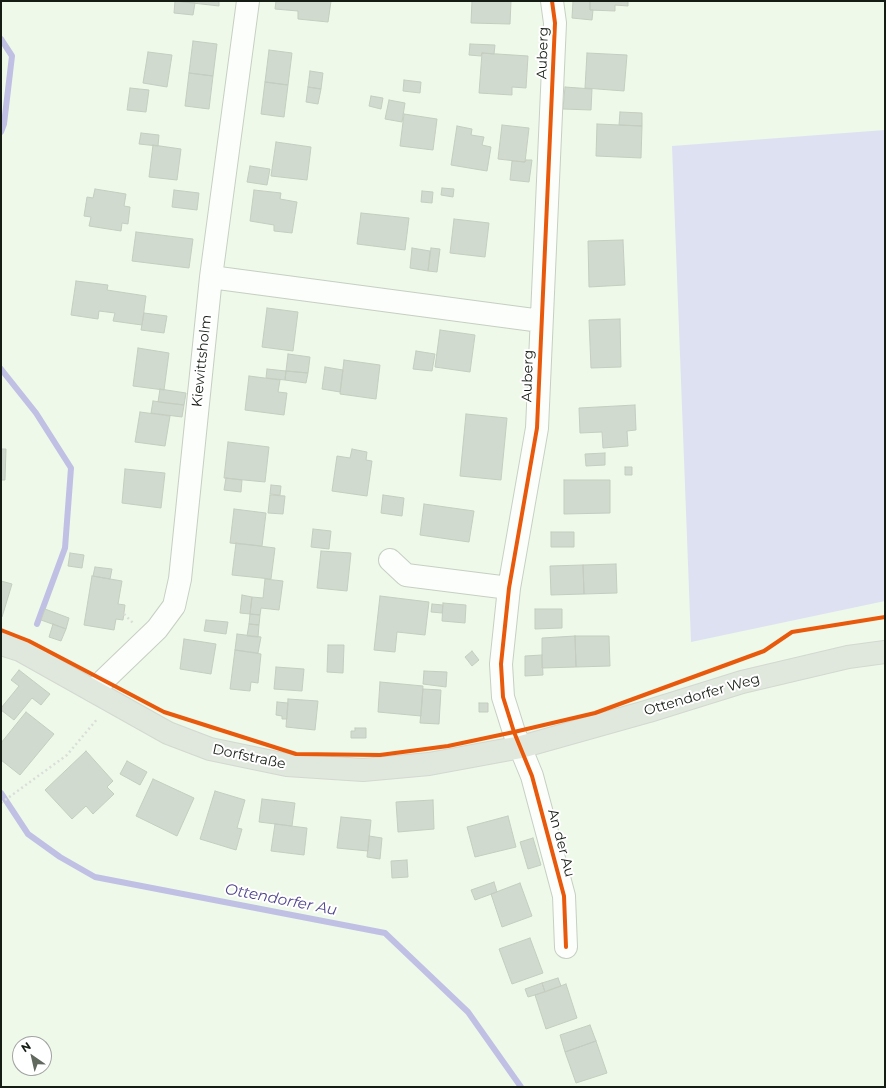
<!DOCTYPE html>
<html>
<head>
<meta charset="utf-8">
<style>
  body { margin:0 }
  #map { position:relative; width:886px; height:1088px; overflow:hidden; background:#eef9e9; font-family:Montserrat,sans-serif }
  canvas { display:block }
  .frame { position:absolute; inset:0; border:2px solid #151c13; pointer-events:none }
  .north { position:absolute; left:12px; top:1036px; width:40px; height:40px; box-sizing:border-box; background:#fff; border:1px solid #a1a4a1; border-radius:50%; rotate:326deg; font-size:11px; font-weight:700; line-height:16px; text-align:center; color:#151c13 }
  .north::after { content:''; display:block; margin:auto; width:14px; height:18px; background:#61695e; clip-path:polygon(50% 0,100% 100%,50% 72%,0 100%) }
</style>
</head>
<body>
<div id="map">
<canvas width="886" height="1088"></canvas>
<div class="frame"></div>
<div class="north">N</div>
</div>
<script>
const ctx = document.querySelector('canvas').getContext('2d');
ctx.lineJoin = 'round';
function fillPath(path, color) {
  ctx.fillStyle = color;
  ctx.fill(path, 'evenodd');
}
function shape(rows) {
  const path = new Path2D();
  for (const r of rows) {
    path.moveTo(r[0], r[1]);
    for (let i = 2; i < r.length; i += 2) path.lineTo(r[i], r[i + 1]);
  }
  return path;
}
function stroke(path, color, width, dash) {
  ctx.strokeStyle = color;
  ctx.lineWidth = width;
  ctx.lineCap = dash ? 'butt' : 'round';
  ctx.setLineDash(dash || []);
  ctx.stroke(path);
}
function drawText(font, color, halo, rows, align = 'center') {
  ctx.font = font + ' Montserrat,sans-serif';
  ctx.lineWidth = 4;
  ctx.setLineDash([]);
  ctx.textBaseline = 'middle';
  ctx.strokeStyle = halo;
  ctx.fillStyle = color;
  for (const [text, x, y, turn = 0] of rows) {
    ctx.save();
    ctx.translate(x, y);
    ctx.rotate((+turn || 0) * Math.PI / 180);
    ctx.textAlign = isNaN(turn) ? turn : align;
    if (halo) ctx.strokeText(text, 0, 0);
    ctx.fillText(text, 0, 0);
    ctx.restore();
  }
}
fillPath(shape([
  [885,130,885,601,691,642,672,146]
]), '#dee1f2');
stroke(shape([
  [1,39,12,56,4,124,1,132],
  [1,369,36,413,71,468,65,548,37,624],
  [1,793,28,834,60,857,95,877,385,933,468,1012,521,1087]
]), '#c0c0e4', 6);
const building = shape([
  [175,1,219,1,219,6,175,1],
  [175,1,195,3,193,15,174,13,175,1],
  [276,1,331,1,328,22,298,19,298,11,275,9,276,1],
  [472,1,511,1,510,24,471,23,472,1],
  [573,1,590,1,590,10,593,10,592,20,572,18,573,1],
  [590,1,628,1,628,6,615,5,615,11,590,10,590,1],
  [193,41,217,44,213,76,189,73,193,41],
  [470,44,495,45,494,54,482,53,481,56,469,55,470,44],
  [269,50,292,53,288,85,265,82,269,50],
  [148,52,172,55,167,87,143,83,148,52],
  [482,53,528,56,526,88,512,87,512,95,479,93,482,53],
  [587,53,627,55,624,91,585,88,587,53],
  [310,71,323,73,321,89,308,87,310,71],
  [189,73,213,76,209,109,185,106,189,73],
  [404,80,421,82,420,93,403,91,404,80],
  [265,82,288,85,284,117,261,114,265,82],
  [308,87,321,89,318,104,306,102,308,87],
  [565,87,592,89,591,110,563,109,565,87],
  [130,88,149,90,146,112,127,110,130,88],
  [371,96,383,98,381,109,369,106,371,96],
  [389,100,405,103,402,122,385,119,389,100],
  [620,112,642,113,642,126,619,125,620,112],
  [404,114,437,119,433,150,400,146,404,114],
  [597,124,642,126,641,158,596,156,597,124],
  [502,125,529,128,525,162,498,159,502,125],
  [457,126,472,129,471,135,484,137,482,145,491,147,487,171,451,165,457,126],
  [141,133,159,135,158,146,139,144,141,133],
  [276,142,311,147,307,180,271,176,276,142],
  [153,145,181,149,177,180,149,177,153,145],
  [526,160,532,160,529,182,510,180,512,161,525,162,526,160],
  [250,166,270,169,267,185,247,182,250,166],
  [442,188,454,189,453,197,441,195,442,188],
  [95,189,126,194,124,206,130,207,128,224,122,223,121,231,89,226,91,217,84,216,87,197,93,198,95,189],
  [174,190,199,193,197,210,172,207,174,190],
  [254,190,281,193,280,199,297,202,292,233,274,231,274,225,250,221,254,190],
  [422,191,433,192,432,203,421,202,422,191],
  [361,213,409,218,405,250,357,244,361,213],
  [454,219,489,223,485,257,450,253,454,219],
  [136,232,193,239,189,268,132,261,136,232],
  [623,240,625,285,589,287,588,241,623,240],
  [412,248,430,251,428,271,410,268,412,248],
  [431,248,440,249,437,272,428,271,431,248],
  [76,281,108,285,107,290,146,296,142,325,113,321,115,313,99,311,98,319,71,315,76,281],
  [267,308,298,312,293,351,262,347,267,308],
  [144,313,167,316,164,333,141,330,144,313],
  [620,319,621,367,591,368,589,320,620,319],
  [440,330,475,335,470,372,435,367,440,330],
  [138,348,169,353,164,390,133,386,138,348],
  [416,351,435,354,432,371,413,369,416,351],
  [288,354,310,357,308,373,286,371,288,354],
  [344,360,380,365,376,399,340,394,344,360],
  [325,367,343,370,340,392,322,389,325,367],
  [267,369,286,371,285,380,266,378,267,369],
  [286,371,308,373,306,383,285,380,286,371],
  [249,376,280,380,278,392,287,393,284,415,245,410,249,376],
  [160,389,186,393,184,405,158,402,160,389],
  [153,401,184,405,182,417,151,413,153,401],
  [635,405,636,430,627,431,628,446,603,448,602,432,580,433,579,408,635,405],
  [140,412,170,416,165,446,135,442,140,412],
  [466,414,507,418,501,480,460,476,466,414],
  [228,442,269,447,265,482,224,478,228,442],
  [1,449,6,449,5,480,1,480,1,449],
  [352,449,367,452,366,460,372,461,367,496,332,491,337,456,350,458,352,449],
  [605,453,605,465,586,466,585,454,605,453],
  [625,467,632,467,632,475,625,475,625,467],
  [125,469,165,473,161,508,122,503,125,469],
  [226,478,242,480,241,492,224,490,226,478],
  [564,480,610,480,610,513,564,514,564,480],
  [271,485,281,486,280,495,270,494,271,485],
  [270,495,285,496,283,514,268,513,270,495],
  [383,495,404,498,402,516,381,513,383,495],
  [424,504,474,511,469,542,420,535,424,504],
  [234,509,266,513,262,546,230,543,234,509],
  [313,529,331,531,329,549,311,547,313,529],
  [551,532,574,532,574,547,551,547,551,532],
  [236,543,275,548,271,579,232,575,236,543],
  [321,551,351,553,347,591,317,588,321,551],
  [70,553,84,555,82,568,68,566,70,553],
  [616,564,617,593,584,594,583,565,616,564],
  [583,565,584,594,551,595,550,566,583,565],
  [95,567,112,569,110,579,93,576,95,567],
  [92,576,122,581,118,604,125,605,123,620,116,619,114,630,84,625,92,576],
  [265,579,283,581,279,610,261,608,260,615,250,614,252,597,263,598,265,579],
  [1,581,12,584,2,617,1,617,1,581],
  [242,595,252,597,250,614,240,613,242,595],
  [380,596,429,602,425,635,397,632,395,652,374,650,380,596],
  [443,603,466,605,465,623,442,621,443,603],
  [432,604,443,605,442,613,431,612,432,604],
  [45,609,69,618,66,629,41,620,45,609],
  [535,609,562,609,562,628,535,629,535,609],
  [250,614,260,615,259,625,249,624,250,614],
  [206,620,228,622,226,634,204,631,206,620],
  [53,624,66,629,61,641,49,637,53,624],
  [249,624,259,625,258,637,247,636,249,624],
  [237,634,261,637,258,653,235,650,237,634],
  [575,636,576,667,542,668,542,638,575,636],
  [575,636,609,636,610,666,576,667,575,636],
  [184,639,216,644,211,674,180,669,184,639],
  [328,645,344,645,343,673,327,672,328,645],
  [235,650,261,654,258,683,251,682,250,691,230,689,235,650],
  [472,651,479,660,472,666,465,657,472,651],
  [542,655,543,675,525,676,525,656,542,655],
  [276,667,304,669,302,691,274,689,276,667],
  [19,670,50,694,41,705,32,698,14,720,1,710,1,708,19,686,11,680,19,670],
  [424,671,447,672,446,687,423,684,424,671],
  [380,682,423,686,421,716,378,712,380,682],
  [423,689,441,690,439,724,420,723,423,689],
  [288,699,318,701,315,730,286,727,288,699],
  [277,702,288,703,287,719,282,719,282,716,276,715,277,702],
  [479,703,488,703,488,712,479,712,479,703],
  [26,712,54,734,20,775,1,760,1,743,26,712],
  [355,728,366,728,366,738,351,738,351,731,355,731,355,728],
  [86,751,113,781,107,787,114,794,93,814,86,806,72,819,45,790,86,751],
  [127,761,147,772,140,785,120,774,127,761],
  [153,779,194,798,177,836,136,816,153,779],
  [215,791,245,800,237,828,242,829,236,850,200,839,215,791],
  [262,799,295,803,292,826,259,822,262,799],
  [433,800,434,829,398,832,396,802,433,800],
  [508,816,516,847,475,857,467,827,508,816],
  [341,817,371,820,368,851,337,848,341,817],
  [275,824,307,828,304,855,271,851,275,824],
  [369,836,382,838,380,859,367,857,369,836],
  [533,838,541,865,528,869,520,842,533,838],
  [407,860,408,877,392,878,391,861,407,860],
  [494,882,497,892,475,900,471,890,494,882],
  [520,883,532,916,502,927,491,894,520,883],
  [530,938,543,973,512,984,499,949,530,938],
  [558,978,561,986,545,992,542,983,558,978],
  [542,983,545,992,528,997,525,989,542,983],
  [566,984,577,1018,546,1029,535,995,566,984],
  [590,1025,596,1041,565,1052,560,1035,590,1025],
  [596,1041,607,1073,576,1083,565,1052,596,1041]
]);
fillPath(building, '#d1dace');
stroke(building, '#c4cdc0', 1);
const minor = shape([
  [552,1,555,23,537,428,509,588,501,664,503,697,514,732,532,776,564,896,566,947],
  [211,277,541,321],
  [390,560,406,575,509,588],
  [94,691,104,680,157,629,174,606,180,579,211,277,248,1]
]);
const major = shape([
  [1,644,20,650,168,733,210,749,287,765,363,770,429,764,521,747,649,711,742,682,848,657,885,652]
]);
stroke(minor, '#c6cfc2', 24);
stroke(major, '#d3d8d1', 24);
stroke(shape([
  [124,614,133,623],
  [753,656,764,651,792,632,885,617],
  [1,803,67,755,98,718]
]), '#daded9', 2.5, [2, 3]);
stroke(minor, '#fcfefc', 22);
stroke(major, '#e0e7dc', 22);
stroke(shape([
  [552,1,555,23,537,428,509,588,501,664,503,697,514,732,532,776,564,896,566,947],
  [1,630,29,641,164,712,296,754,380,755,448,746,514,732,595,713,764,651,792,632,885,617]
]), '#e8590c', 4);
drawText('14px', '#151c13', '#fff', [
  ["Auberg",543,53,-88],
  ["Kiewittsholm",202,361,-84],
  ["Auberg",528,376,-88],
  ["Ottendorfer Weg",702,695,-16],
  ["Dorfstraße",249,757,12],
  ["An der Au",561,843,75]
]);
drawText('italic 15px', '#4f438b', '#fff', [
  ["Ottendorfer Au",281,900,11]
]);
</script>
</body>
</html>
